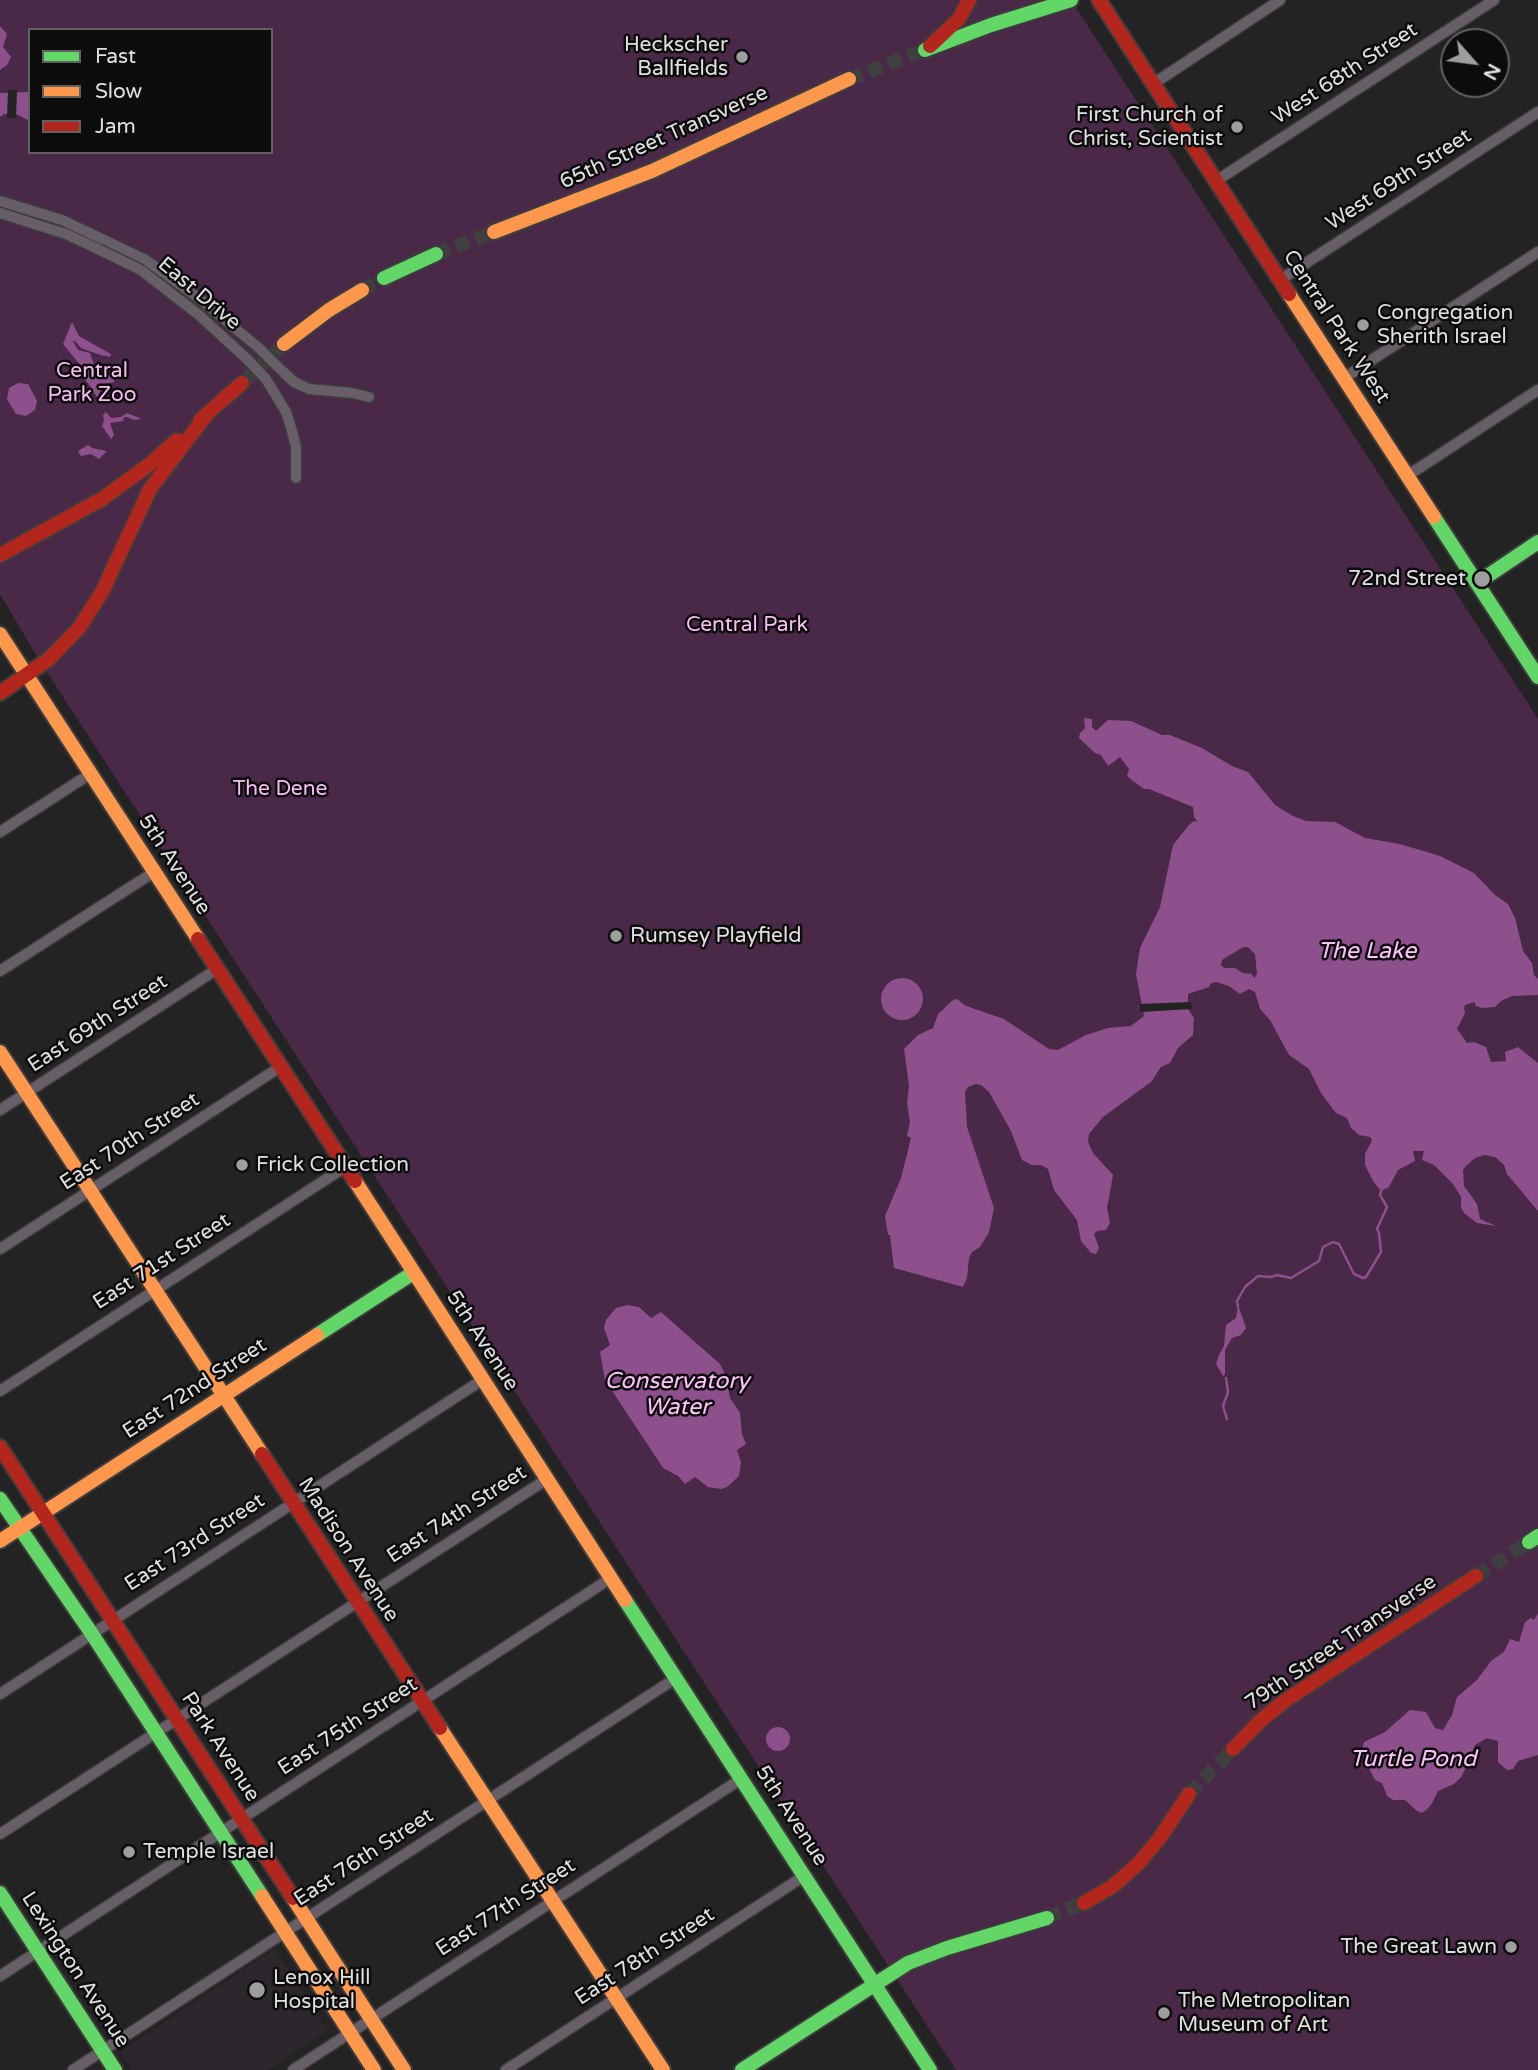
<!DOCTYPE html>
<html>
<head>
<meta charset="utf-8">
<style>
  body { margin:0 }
  #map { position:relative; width:1538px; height:2070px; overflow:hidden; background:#232323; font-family:"Varela Round",sans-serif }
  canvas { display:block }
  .legend { position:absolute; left:28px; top:28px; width:245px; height:126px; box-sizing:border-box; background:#0d0c0d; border:2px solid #626162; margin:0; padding:9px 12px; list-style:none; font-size:21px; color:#e1e0e1 }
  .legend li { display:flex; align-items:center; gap:14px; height:35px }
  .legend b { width:35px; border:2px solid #626162 }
  .north { position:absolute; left:1440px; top:28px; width:70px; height:70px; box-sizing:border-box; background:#0d0c0d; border:2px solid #626162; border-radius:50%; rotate:118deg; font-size:19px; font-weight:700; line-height:28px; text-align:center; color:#e1e0e1 }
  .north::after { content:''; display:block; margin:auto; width:24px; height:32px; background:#9e9e9e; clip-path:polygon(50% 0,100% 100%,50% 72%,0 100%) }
</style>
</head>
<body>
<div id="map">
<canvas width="1538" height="2070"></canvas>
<ul class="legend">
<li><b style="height:9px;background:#63d668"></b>Fast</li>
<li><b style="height:9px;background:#ff974d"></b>Slow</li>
<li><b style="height:9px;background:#b3261e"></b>Jam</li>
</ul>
<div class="north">N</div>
</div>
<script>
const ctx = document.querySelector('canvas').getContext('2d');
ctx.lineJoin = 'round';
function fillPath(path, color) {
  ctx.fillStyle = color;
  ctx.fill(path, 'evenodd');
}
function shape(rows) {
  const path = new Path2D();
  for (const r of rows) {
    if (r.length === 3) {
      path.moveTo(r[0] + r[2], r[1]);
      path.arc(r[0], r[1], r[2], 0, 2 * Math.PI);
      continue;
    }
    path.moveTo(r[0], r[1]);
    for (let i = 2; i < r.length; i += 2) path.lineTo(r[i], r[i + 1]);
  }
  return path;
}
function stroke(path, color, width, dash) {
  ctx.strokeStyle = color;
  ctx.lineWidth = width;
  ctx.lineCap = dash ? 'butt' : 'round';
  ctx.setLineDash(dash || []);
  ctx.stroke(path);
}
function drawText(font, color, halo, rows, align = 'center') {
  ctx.font = font + ' "Varela Round",sans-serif';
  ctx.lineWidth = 5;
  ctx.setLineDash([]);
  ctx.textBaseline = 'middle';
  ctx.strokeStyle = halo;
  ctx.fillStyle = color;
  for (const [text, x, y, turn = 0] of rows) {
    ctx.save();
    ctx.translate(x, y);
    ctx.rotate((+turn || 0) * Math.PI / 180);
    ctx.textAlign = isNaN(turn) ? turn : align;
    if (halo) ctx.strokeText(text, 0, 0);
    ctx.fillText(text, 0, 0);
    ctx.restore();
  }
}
fillPath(shape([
  [275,1949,328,2031,267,2070,132,2070,119,2052]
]), '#2d262c');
fillPath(shape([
  [0,0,1071,0,1538,719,1538,2070,956,2070,39,660,0,594],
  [30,30,271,30,271,152,30,152]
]), '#4a2848');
fillPath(shape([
  [0,26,7,34,3,47,11,57,7,65,0,70],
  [30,92,30,121,16,114,4,114,0,117,0,93],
  [72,322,79,336,111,354,110,357,100,355,81,348,75,341,73,341,78,350,90,353,98,376,103,378,112,371,115,372,114,382,104,384,97,397,81,373,82,367,63,344],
  [18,383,28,384,37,401,35,410,26,416,16,414,7,399,9,388],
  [106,412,111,418,121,417,127,413,142,419,134,420,127,417,123,418,124,421,110,423,114,435,111,439,102,426,104,420,103,415],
  [88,445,92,448,107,451,99,459,91,454,81,456,78,451],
  [1084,718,1092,719,1092,727,1096,731,1108,720,1131,721,1162,735,1170,735,1202,748,1232,766,1248,772,1275,805,1293,816,1306,821,1335,822,1365,838,1400,844,1440,856,1474,873,1495,895,1508,904,1515,918,1523,951,1532,963,1534,975,1538,979,1538,995,1512,996,1501,1001,1495,1007,1481,1008,1475,1005,1475,1002,1465,1005,1464,1007,1465,1013,1457,1029,1467,1043,1474,1042,1486,1047,1491,1062,1506,1061,1505,1052,1518,1047,1538,1063,1538,1211,1507,1174,1504,1165,1495,1157,1485,1155,1475,1158,1466,1166,1463,1170,1464,1186,1477,1204,1480,1219,1496,1226,1477,1223,1464,1213,1461,1207,1461,1197,1453,1184,1434,1165,1422,1160,1424,1151,1413,1151,1415,1161,1398,1170,1389,1187,1381,1191,1373,1181,1365,1165,1365,1154,1372,1140,1370,1137,1359,1135,1351,1128,1347,1118,1336,1113,1321,1093,1309,1069,1289,1055,1270,1020,1260,1009,1255,992,1249,989,1240,994,1229,986,1216,982,1211,983,1209,987,1188,994,1188,1009,1194,1018,1193,1035,1178,1048,1170,1063,1161,1067,1151,1082,1103,1117,1089,1134,1088,1142,1093,1153,1113,1175,1107,1208,1110,1223,1106,1230,1097,1231,1094,1234,1099,1248,1096,1254,1091,1253,1081,1241,1077,1220,1054,1190,1048,1169,1041,1165,1032,1165,1022,1160,1011,1131,989,1092,981,1085,976,1084,968,1087,965,1092,967,1127,994,1208,989,1232,980,1247,972,1252,969,1258,967,1278,963,1287,894,1268,890,1235,888,1235,885,1216,901,1178,911,1138,907,1136,910,1122,907,1103,909,1086,904,1049,918,1035,933,1028,938,1014,953,1000,957,999,966,1006,1004,1019,1049,1049,1058,1050,1086,1035,1108,1028,1131,1026,1144,1016,1136,974,1140,948,1160,907,1173,845,1189,825,1194,821,1198,822,1194,817,1193,807,1149,789,1144,789,1133,781,1127,776,1129,769,1120,757,1108,766,1101,755,1095,753,1079,738,1080,733,1085,728],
  [1243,947,1248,947,1255,954,1257,974,1254,978,1252,974,1243,973,1235,968,1224,968,1221,965,1222,960],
  [902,999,21],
  [627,1305,639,1307,651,1318,661,1312,720,1364,726,1376,730,1398,740,1413,742,1434,746,1444,737,1450,741,1462,739,1476,727,1487,721,1489,708,1487,695,1477,685,1484,678,1476,663,1468,605,1380,600,1352,610,1345,604,1328,606,1320,616,1308],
  [1238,1305,1246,1328,1241,1335,1232,1338,1225,1350,1225,1374,1223,1376,1216,1364,1219,1355,1224,1346,1226,1325,1236,1318],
  [1538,1613,1538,1755,1518,1761,1513,1769,1507,1770,1498,1762,1498,1741,1487,1738,1475,1745,1462,1776,1454,1784,1438,1791,1431,1805,1425,1811,1421,1813,1416,1810,1405,1800,1393,1800,1387,1796,1382,1783,1375,1780,1365,1761,1362,1749,1364,1742,1385,1732,1410,1710,1426,1712,1435,1728,1443,1730,1452,1715,1457,1697,1477,1680,1491,1661,1504,1652,1510,1639,1519,1642,1525,1622,1531,1618,1534,1620],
  [778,1739,12]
]), '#8d508c');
fillPath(shape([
  [8,90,17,90,16,118,7,118],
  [1191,1002,1192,1009,1140,1012,1140,1004]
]), '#232323');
stroke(shape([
  [1238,1307,1237,1301,1245,1287,1258,1276,1271,1277,1277,1275,1291,1278,1319,1261,1323,1247,1333,1242,1339,1244,1354,1274,1363,1278,1366,1277,1381,1252,1379,1233,1377,1229,1387,1207,1380,1195,1381,1191],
  [1226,1378,1228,1392,1223,1406,1227,1419]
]), '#8d508c', 2.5);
stroke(shape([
  [849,79,925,50],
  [436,254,494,232],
  [362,290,384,278],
  [242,383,284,344],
  [1476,1576,1529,1542],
  [1189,1794,1233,1749],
  [1047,1918,1084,1903]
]), '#403f40', 14, [14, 7]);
const street = shape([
  [1153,84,1280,0],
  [1216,181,1494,0],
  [0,201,62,220,146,260,201,300,259,348],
  [0,213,66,234,98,249],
  [141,270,199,315,248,360],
  [1280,280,1538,112],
  [278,367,294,382,309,389,352,393,369,397],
  [1344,378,1538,252],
  [266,379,286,412,292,431,296,447,296,478],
  [1407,476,1538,390],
  [0,832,90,774],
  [0,971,154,872],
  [0,1110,217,969],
  [0,1249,280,1067],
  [0,1391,345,1167],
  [0,1694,482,1380],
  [0,1834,547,1479],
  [0,1976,611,1578],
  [73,2070,676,1678],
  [293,2070,741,1779],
  [506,2070,804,1876]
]);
const fast = shape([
  [925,50,991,25,1071,0],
  [384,278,436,254],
  [1434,517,1538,677],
  [1477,583,1538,542],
  [317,1335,413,1273],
  [0,1499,92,1634,262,1896],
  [1529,1542,1538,1536],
  [625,1600,930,2070],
  [0,1893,115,2070],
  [742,2070,908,1963,947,1948,1047,1918]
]);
const slow = shape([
  [494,232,652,171,849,79],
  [1289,294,1434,517],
  [284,344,329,310,362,290],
  [0,634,198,939],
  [0,1052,262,1454],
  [355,1181,625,1600],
  [0,1541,317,1335],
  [440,1728,663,2070],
  [262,1896,374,2070],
  [293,1898,404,2070]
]);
const jam = shape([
  [1099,0,1289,294],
  [930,46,959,19,969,0],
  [200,420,242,383],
  [0,555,102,499,150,464,177,440],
  [0,693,49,659,79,628,102,592,150,489,207,414],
  [198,939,355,1181],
  [0,1447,293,1898],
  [262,1454,440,1728],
  [1233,1749,1259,1722,1286,1700,1476,1576],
  [1084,1903,1113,1886,1138,1864,1159,1839,1189,1794]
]);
stroke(street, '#3e3d3e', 13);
stroke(fast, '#3e3d3e', 18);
stroke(slow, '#3e3d3e', 18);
stroke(jam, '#3e3d3e', 18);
stroke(street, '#675e67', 10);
stroke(fast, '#63d668', 14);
stroke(slow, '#ff974d', 14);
stroke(jam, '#b3261e', 14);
const streetBridge = shape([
  [98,249,141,270],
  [259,348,278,367],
  [248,360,266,379]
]);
stroke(streetBridge, '#3e3d3e', 13, []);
stroke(streetBridge, '#675e67', 10);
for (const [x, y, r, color] of [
  [742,57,7,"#9e9e9e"],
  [1237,127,7,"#9e9e9e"],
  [1363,325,7,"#9e9e9e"],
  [1482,579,9,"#9e9e9e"],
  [616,936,7,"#9e9e9e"],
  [242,1165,7,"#9e9e9e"],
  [129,1852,7,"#9e9e9e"],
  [1511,1947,7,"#9e9e9e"],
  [257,1990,9,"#9e9e9e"],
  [1164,2013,7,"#9e9e9e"]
]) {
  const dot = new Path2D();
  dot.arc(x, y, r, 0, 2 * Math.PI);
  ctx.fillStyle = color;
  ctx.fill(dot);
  stroke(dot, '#0d0c0d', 2.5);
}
drawText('21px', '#e1e0e1', '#0d0c0d', [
  ["Heckscher",728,45,"right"],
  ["Ballfields",728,69,"right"],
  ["First Church of",1223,115,"right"],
  ["Christ, Scientist",1223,139,"right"],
  ["Congregation",1377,313],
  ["Sherith Israel",1377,337],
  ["72nd Street",1466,579,"right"],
  ["Rumsey Playfield",630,936],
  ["Frick Collection",256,1165],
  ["Temple Israel",143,1852],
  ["The Great Lawn",1497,1947,"right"],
  ["Lenox Hill",273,1978],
  ["Hospital",273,2002],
  ["The Metropolitan",1178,2001],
  ["Museum of Art",1178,2025]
], 'left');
drawText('21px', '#e1e0e1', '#0d0c0d', [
  ["West 68th Street",1345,74,-33],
  ["65th Street Transverse",664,138,-24],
  ["West 69th Street",1399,180,-33],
  ["East Drive",199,294,40],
  ["Central Park West",1336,327,57],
  ["5th Avenue",174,865,57],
  ["East 69th Street",98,1024,-33],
  ["East 70th Street",130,1142,-33],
  ["East 71st Street",162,1262,-33],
  ["5th Avenue",482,1341,57],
  ["East 72nd Street",195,1389,-33],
  ["East 74th Street",457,1515,-33],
  ["East 73rd Street",195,1543,-33],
  ["Madison Avenue",348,1550,57],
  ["79th Street Transverse",1341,1643,-34],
  ["East 75th Street",348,1727,-33],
  ["Park Avenue",220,1747,57],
  ["5th Avenue",791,1816,57],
  ["East 76th Street",364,1858,-33],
  ["East 77th Street",506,1908,-33],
  ["East 78th Street",645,1957,-33],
  ["Lexington Avenue",75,1970,57]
]);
drawText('21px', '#f7bef3', '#0d0c0d', [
  ["Central",92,371],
  ["Park Zoo",92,395],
  ["Central Park",747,625],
  ["The Dene",280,789]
]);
drawText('italic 23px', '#fbc3f8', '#0d0c0d', [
  ["The Lake",1367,952],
  ["Conservatory",677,1382],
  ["Water",677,1408],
  ["Turtle Pond",1413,1760]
]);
</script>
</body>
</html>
